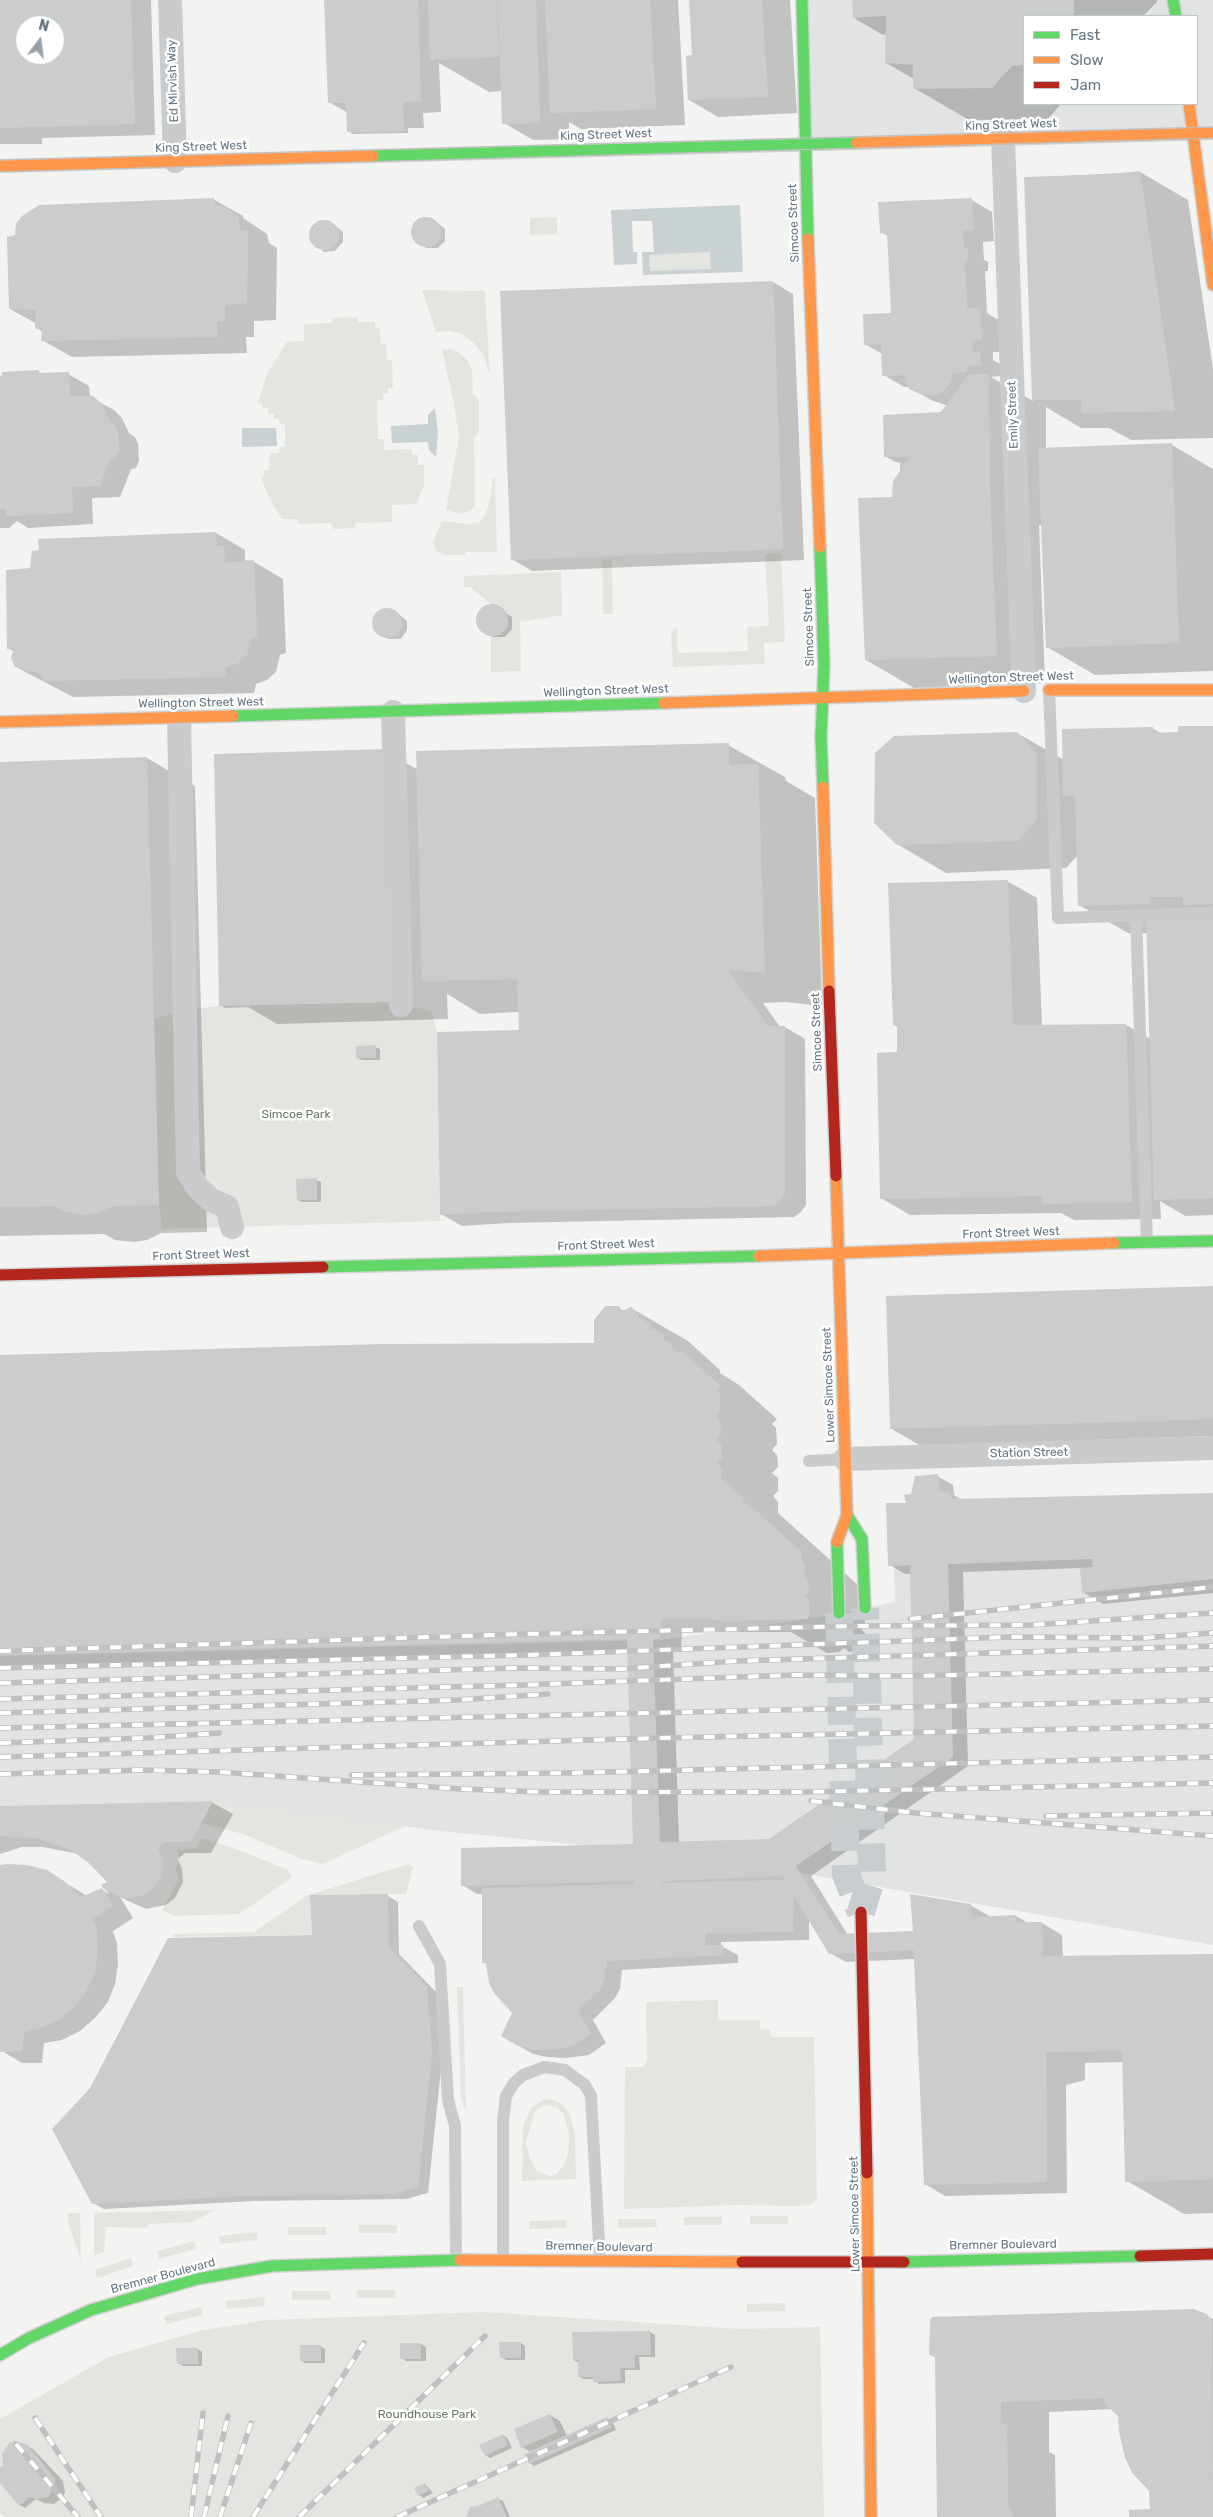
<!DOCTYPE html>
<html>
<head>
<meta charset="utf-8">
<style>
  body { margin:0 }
  #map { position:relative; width:1213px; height:2517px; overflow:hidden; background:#f3f3f2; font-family:Rubik,sans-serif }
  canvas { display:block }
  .legend { position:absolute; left:1023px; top:15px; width:175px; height:90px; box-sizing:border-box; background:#fff; border:1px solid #c1c8cc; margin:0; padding:6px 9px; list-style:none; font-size:15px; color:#657680 }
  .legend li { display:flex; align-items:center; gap:10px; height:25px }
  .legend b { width:25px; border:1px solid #c1c8cc }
  .north { position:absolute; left:15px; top:15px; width:50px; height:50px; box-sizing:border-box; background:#fff; border:1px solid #c1c8cc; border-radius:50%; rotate:15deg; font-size:14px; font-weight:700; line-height:20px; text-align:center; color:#657680 }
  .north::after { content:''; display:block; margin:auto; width:18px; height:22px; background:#97a2a8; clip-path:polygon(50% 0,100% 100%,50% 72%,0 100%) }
</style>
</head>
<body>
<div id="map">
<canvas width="1213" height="2517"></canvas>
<ul class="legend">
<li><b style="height:6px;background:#63d668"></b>Fast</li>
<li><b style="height:6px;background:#ff974d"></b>Slow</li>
<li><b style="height:6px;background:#b3261e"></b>Jam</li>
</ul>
<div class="north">N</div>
</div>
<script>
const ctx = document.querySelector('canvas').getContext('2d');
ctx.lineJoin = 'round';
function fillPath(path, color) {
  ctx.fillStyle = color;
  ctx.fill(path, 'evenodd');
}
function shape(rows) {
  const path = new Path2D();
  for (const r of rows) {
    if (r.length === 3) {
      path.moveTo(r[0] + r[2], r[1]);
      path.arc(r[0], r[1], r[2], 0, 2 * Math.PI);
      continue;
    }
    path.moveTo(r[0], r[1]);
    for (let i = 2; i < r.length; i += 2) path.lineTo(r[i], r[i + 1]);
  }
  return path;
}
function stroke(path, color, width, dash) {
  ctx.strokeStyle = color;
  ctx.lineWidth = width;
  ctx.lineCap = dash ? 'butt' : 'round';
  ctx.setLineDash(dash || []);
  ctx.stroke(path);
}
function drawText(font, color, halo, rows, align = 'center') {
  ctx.font = font + ' Rubik,sans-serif';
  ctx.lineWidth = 5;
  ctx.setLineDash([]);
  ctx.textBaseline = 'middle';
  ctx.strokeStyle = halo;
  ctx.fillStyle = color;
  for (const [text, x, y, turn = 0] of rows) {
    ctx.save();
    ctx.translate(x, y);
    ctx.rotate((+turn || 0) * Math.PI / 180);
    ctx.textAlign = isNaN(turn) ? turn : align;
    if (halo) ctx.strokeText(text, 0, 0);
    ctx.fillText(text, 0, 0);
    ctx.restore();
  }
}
fillPath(shape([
  [802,0,1213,0,1213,133,805,144],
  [1024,16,1197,16,1197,104,1024,104],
  [1213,1554,1213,1945,714,1858,440,1831,213,1801,0,1806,0,1656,661,1640,819,1617,895,1602,894,1566]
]), '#e2e3e3');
fillPath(shape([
  [557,217,557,234,530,235,530,218],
  [711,252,711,269,650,272,649,255],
  [422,290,485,291,490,376,484,356,474,343,462,334,450,331,436,332],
  [357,317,358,322,375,322,375,328,380,328,381,344,386,344,387,360,392,361,393,388,388,388,388,393,383,394,383,400,377,400,378,439,384,439,384,450,412,449,412,454,418,455,418,465,424,465,424,485,416,504,392,505,392,522,356,523,355,528,333,529,332,523,299,524,298,519,282,519,269,498,261,477,264,476,264,470,269,470,270,453,279,453,280,447,285,446,285,425,280,424,279,419,274,419,274,414,268,414,268,408,262,408,262,403,258,403,267,374,287,342,304,341,304,324,332,323,332,318],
  [450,349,458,352,467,360,472,370,473,394,479,400,479,432,474,439,475,506,470,511,461,514,446,510,459,437,454,404,442,350],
  [495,478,497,552,465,552,465,555,444,555,436,551,433,542,442,521,467,524,480,522,486,514,492,492,492,479],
  [781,553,785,642,764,643,765,664,673,667,671,635,675,628,677,628,678,653,748,651,747,627,769,626,765,554],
  [612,559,613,614,603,614,602,560],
  [561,572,562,615,520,622,521,671,491,672,491,635,500,635,508,627,507,613,496,605,492,605,470,587,464,587,464,576],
  [391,1002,431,1011,437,1032,440,1221,162,1229,159,1205,154,1019,186,1010,219,1006],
  [213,1801,405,1826,323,1864,302,1859,243,1834,201,1823],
  [201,1838,236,1849,288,1870,291,1876,290,1879,239,1914,173,1916,162,1910,179,1879,175,1868,179,1861,178,1850,197,1848],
  [408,1864,413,1867,406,1894,310,1895,312,1935,172,1937,174,1934,254,1932,306,1896],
  [457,1987,463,1987,466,2113,461,2097],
  [718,2000,718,2020,760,2020,760,2029,770,2030,771,2037,814,2037,817,2199,810,2205,793,2206,737,2205,624,2209,625,2067,642,2067,647,2061,646,2002],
  [544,2099,555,2100,563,2105,570,2115,575,2134,576,2179,522,2181,523,2126,531,2108],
  [544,2105,556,2107,563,2113,569,2135,568,2154,563,2167,555,2175,549,2176,537,2171,530,2159,526,2143,534,2113],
  [214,2210,193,2222,148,2224,147,2228,106,2227,104,2252,94,2255,94,2213],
  [68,2213,80,2213,81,2260,68,2222],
  [750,2216,788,2216,788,2224,750,2224],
  [684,2217,722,2217,722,2225,684,2225],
  [618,2219,656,2219,657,2227,618,2228],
  [567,2220,567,2228,529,2229,529,2221],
  [359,2225,397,2225,397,2233,359,2233],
  [288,2227,326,2227,326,2235,288,2235],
  [257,2232,258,2240,220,2244,219,2236],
  [194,2241,196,2249,159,2259,157,2251],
  [131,2258,133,2266,97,2278,95,2270],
  [357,2290,395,2290,396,2298,357,2298],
  [292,2291,330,2291,331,2300,292,2300],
  [264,2297,265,2306,227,2309,226,2301],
  [785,2303,785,2311,747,2312,747,2304],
  [201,2307,203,2315,166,2324,164,2316],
  [485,2312,741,2329,820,2327,824,2517,5,2517,0,2513,0,2419,109,2357,199,2331,266,2320]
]), '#e3e6e0');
fillPath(shape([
  [740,205,743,272,643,275,642,252,654,252,652,221,632,221,633,252,637,252,637,264,614,265,611,210],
  [710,252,711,269,650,271,649,255],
  [435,408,438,432,436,457,429,450,428,442,392,443,391,426,428,424,428,415],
  [242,428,276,428,277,446,242,447]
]), '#c9d1d3');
fillPath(shape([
  [0,0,151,0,155,135,42,138,42,144,0,144],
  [25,25,55,25,55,55,25,55],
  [325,0,678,0,685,125,581,129,569,122,569,139,533,140,504,123,502,91,489,92,439,63,441,112,423,113,424,128,408,128,408,133,353,134,348,131,348,113,329,102],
  [691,0,790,0,797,113,718,117,689,100,693,56],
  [853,0,1157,0,1157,2,1143,16,1024,16,1024,104,1061,104,1048,119,969,120,914,88,914,79,886,63,887,34,883,35,854,18],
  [1140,172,1188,200,1213,369,1213,438,1131,440,1109,428,1081,428,1046,407,1046,449,1172,445,1213,469,1213,671,1095,675,1047,647,1042,525,1039,525,1045,683,914,688,866,660,894,498,907,464,895,462,885,456,948,406,931,400,910,387,904,387,884,375,882,354,865,344,893,314,888,236,881,232,972,200,992,212,994,241,983,242,984,260,988,262,988,271,985,271,987,313,1000,321,1002,352,993,352,993,360,1000,364,1001,376,991,377,1033,401,1025,178],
  [213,199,243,216,243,218,267,234,269,243,277,248,276,320,254,321,254,337,246,337,247,353,72,357,42,340,43,332,37,328,37,324,10,309],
  [419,218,432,218,445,229,445,241,438,248,426,248,413,238,413,224],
  [329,221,343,232,343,242,335,251,324,252,311,241,310,229,318,222],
  [773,282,793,294,804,560,532,571,512,559],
  [39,372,43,374,68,374,89,386,90,397,114,410,122,418,129,433,135,437,138,444,139,461,136,468,131,469,120,497,92,498,93,524,28,528,17,521,9,528,0,528,0,377],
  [216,533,245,550,245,560,254,562,283,579,286,653,280,655,276,672,267,680,256,684,254,693,73,697,16,667,14,652,9,648,32,570],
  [496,606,512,617,512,629,505,637,492,637,478,627,478,615,485,607],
  [381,610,394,610,407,621,407,630,401,639,388,639,375,629,373,617],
  [1213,727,1213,1215,1185,1216,1160,1201,1161,1219,1074,1220,1061,1213,910,1215,881,1198,899,1053,898,1027,894,1025,1007,881,1037,898,1042,1026,1126,1025,1151,1039,1147,933,1128,933,1079,905,1078,855,1066,868,946,873,897,844,1017,733,1064,760,1152,728,1162,734,1180,733],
  [728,745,785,777,786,781,815,798,822,1006,786,1002,763,1003,780,1027,785,1027,805,1039,806,1205,801,1212,794,1217,509,1223,462,1226,441,1214,520,1031,519,1012,480,1014,447,994,448,1019,277,1024,248,1007,225,1008,221,1005,384,750,418,770],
  [147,758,195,786,207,1232,161,1233,147,1240,134,1242,115,1240,104,1234,0,1236,0,763],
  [375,1047,380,1049,380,1060,362,1060,357,1058],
  [316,1180,321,1182,321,1202,303,1202,298,1200],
  [1213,1287,1213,1436,921,1446,892,1429],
  [619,1308,624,1311,631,1308,688,1341,720,1370,720,1373,739,1385,777,1419,772,1424,776,1428,777,1444,772,1450,777,1455,778,1467,772,1473,778,1478,778,1491,773,1496,778,1502,778,1513,858,1585,865,1614,865,1625,861,1629,866,1634,866,1647,864,1651,849,1652,844,1648,839,1652,827,1653,791,1632,742,1632,722,1629,682,1631,681,1649,673,1649,679,1843,769,1841,916,1740,912,1574,905,1574,890,1565,913,1495,937,1476,953,1485,954,1495,962,1500,1213,1494,1213,1593,1103,1604,1083,1592,1082,1568,963,1572,968,1766,811,1876,848,1935,913,1932,970,1905,991,1917,1016,1916,1028,1923,1042,1923,1062,1935,1063,1957,1213,1955,1213,2213,1184,2214,1127,2181,1124,2062,1085,2063,1085,2080,1066,2085,1067,2193,945,2196,925,2184,914,1959,846,1962,830,1953,809,1918,809,1940,721,1942,721,1946,738,1955,738,1963,622,1970,620,1989,615,1998,593,2020,606,2043,589,2055,566,2058,547,2057,533,2054,502,2036,514,2013,487,1964,483,1962,483,1894,477,1894,462,1885,634,1844,628,1650,0,1667,0,1356,594,1344],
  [213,1803,233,1814,211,1853,185,1853,178,1859,182,1869,183,1882,175,1898,166,1905,146,1909,120,1897,133,1918,113,1931,117,1944,118,1964,115,1984,108,2002,95,2018,80,2031,62,2040,44,2043,42,2063,22,2063,2,2051,0,1866,46,1871,87,1896,102,1890,109,1894,103,1885,108,1882,83,1857,74,1853,43,1847,22,1847,0,1854,0,1807],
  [388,1896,398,1902,399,1954,437,1993,442,2060,428,2193,406,2199,255,2201,104,2209,93,2203],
  [1193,2311,1213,2319,1213,2517,1131,2517,1152,2512,1151,2491,1120,2415,1113,2409,1049,2412,1049,2452,1055,2455,1056,2517,938,2517,936,2358,930,2354,933,2318],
  [650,2332,655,2335,655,2357,639,2357,640,2370,625,2370,625,2383,599,2384,594,2379,584,2379,580,2377,579,2363,574,2360],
  [521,2343,525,2346,525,2360,506,2360,501,2357],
  [401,2344,421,2344,426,2347,426,2361,406,2361,401,2358],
  [321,2346,325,2349,325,2363,305,2363,301,2360],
  [198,2349,202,2352,202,2366,183,2366,178,2363],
  [550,2415,560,2421,567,2436,607,2418,612,2421,616,2430,534,2466,530,2463,531,2452,522,2447],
  [503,2435,507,2438,512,2448,490,2458,486,2455],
  [15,2443,22,2443,33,2449,63,2481,65,2492,63,2497,54,2504,44,2503,36,2499,25,2508,20,2505,0,2481,0,2469,4,2466],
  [425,2484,433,2493,423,2498,419,2495],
  [498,2499,503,2501,510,2517,468,2517]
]), '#0003');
fillPath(shape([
  [0,0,131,0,135,124,0,128],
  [25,25,55,25,55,55,25,55],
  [324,0,418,0,421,101,403,102,404,131,347,132,346,103,328,103],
  [428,0,497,0,499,57,430,60],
  [498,0,536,0,540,123,502,124],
  [545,0,650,0,656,109,550,113],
  [689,0,762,0,768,97,688,100,686,56,692,55],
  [852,0,1074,0,1074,16,1024,16,1024,65,1012,66,992,88,913,89,913,65,885,63,886,16,853,18],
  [1140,171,1175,411,1081,413,1082,400,1032,400,1024,177,1116,174],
  [214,198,215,205,225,207,238,216,241,231,248,230,247,303,225,305,225,321,217,321,218,337,41,341,42,327,35,329,36,310,9,309,7,237,15,235,16,224,22,216,39,205],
  [972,198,974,230,963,231,964,249,968,249,968,260,965,260,967,308,980,308,982,340,973,341,973,352,980,351,981,365,967,366,967,372,953,373,950,384,942,392,932,395,920,394,909,389,905,375,882,376,881,344,864,345,863,314,891,313,887,233,880,233,878,202],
  [426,232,15],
  [324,235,15],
  [773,281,783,549,511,560,500,291],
  [39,370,39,373,69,372,70,396,93,396,102,404,110,423,114,423,118,432,119,449,115,457,110,458,100,486,72,487,73,513,6,516,6,509,0,509,0,375,2,376,2,372],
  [969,374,989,374,990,493,997,656,865,660,858,498,892,497,893,481,900,471,900,463,906,463,910,457,884,457,883,415,941,412],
  [1172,443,1179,643,1046,648,1038,448],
  [216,532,217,546,224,546,225,563,254,560,257,636,251,638,247,655,237,664,226,667,225,677,43,681,42,674,15,667,11,658,14,648,7,649,6,570,30,568,32,551,39,550,38,539],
  [492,620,16],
  [387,623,15],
  [1178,726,1213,726,1213,904,1183,905,1183,897,1150,897,1150,904,1078,906,1075,795,1063,796,1062,729,1153,727,1153,733,1178,732],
  [1017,732,1037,754,1037,819,1018,841,897,845,874,823,875,753,894,736],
  [729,743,729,765,758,764,765,973,728,970,768,1026,785,1026,785,1193,780,1201,773,1206,488,1212,440,1215,437,1032,519,1030,517,979,422,981,416,751],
  [385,749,391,1002,219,1006,214,754],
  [147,757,159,1205,112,1206,98,1213,85,1215,66,1212,55,1206,0,1207,0,762],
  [1008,880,1013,1025,1126,1024,1132,1202,1043,1204,1043,1196,880,1199,877,1053,897,1052,897,1025,893,1025,888,883],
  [1213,916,1213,1198,1154,1200,1146,918],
  [376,1045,376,1058,356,1058,356,1046],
  [317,1178,317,1200,297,1200,296,1179],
  [1213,1286,1213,1419,890,1429,886,1296],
  [605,1306,619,1306,622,1311,631,1307,639,1315,638,1318,643,1319,651,1325,651,1329,655,1329,664,1336,663,1340,672,1344,671,1348,676,1353,682,1351,721,1386,716,1391,720,1394,720,1411,716,1416,720,1421,721,1434,716,1439,721,1444,722,1458,716,1463,722,1468,721,1479,732,1488,732,1492,736,1491,744,1499,743,1503,747,1503,801,1551,802,1560,805,1564,805,1576,808,1580,809,1592,805,1596,809,1600,810,1614,807,1619,721,1621,701,1618,661,1619,660,1638,653,1638,660,1842,769,1839,914,1739,910,1565,888,1566,886,1503,906,1503,904,1495,911,1494,915,1476,938,1474,939,1491,950,1492,951,1499,1213,1493,1213,1579,1082,1593,1080,1568,1093,1567,1092,1559,948,1564,953,1757,796,1866,839,1934,913,1931,910,1894,971,1904,972,1917,1016,1915,1016,1922,1042,1922,1043,1956,1213,1954,1213,2179,1125,2182,1122,2051,1046,2052,1047,2182,924,2185,914,1950,829,1954,794,1896,793,1932,706,1933,705,1945,723,1945,723,1955,607,1961,604,1980,600,1990,578,2010,591,2034,573,2046,550,2050,530,2049,516,2045,501,2036,512,2013,494,1993,489,1983,486,1963,482,1963,482,1888,634,1884,634,1881,461,1886,461,1848,633,1844,627,1639,0,1655,0,1355,382,1344,594,1343,594,1320],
  [782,1876,785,1880,662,1883,662,1881],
  [213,1801,191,1842,164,1842,158,1847,163,1863,160,1878,155,1886,146,1894,135,1897,125,1898,105,1890,101,1885,107,1882,90,1864,71,1850,37,1838,0,1836,0,1806],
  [7,1864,27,1865,47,1870,64,1881,81,1897,102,1888,113,1906,93,1919,97,1931,98,1951,95,1972,87,1990,75,2007,59,2020,40,2028,24,2032,22,2051,0,2052,0,1865],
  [388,1894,389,1947,427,1987,432,2053,418,2187,395,2194,244,2196,92,2204,52,2129,90,2088,168,1938,312,1935,310,1895],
  [1193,2309,1207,2314,1212,2321,1213,2517,1129,2517,1129,2510,1150,2509,1149,2491,1133,2474,1125,2458,1119,2432,1118,2416,1107,2406,1104,2398,1001,2402,1001,2422,1007,2426,1008,2503,1013,2517,937,2517,935,2356,929,2355,930,2321,932,2317],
  [650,2331,651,2355,635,2355,635,2368,620,2368,621,2381,593,2382,593,2377,578,2377,578,2360,573,2360,572,2332],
  [499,2342,521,2342,521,2358,500,2358],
  [400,2343,421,2343,421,2359,400,2359],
  [300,2345,321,2345,321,2361,300,2361],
  [176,2348,198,2348,198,2364,177,2364],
  [550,2414,558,2432,521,2448,514,2429],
  [607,2417,612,2427,529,2464,524,2454],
  [503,2434,508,2445,485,2456,479,2445],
  [15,2441,28,2445,55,2479,55,2486,48,2497,37,2499,30,2497,19,2506,0,2483,0,2468,3,2465,2,2454,9,2443],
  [425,2483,429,2491,418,2496,414,2488],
  [498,2497,507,2517,466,2517,470,2507,478,2506]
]), '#cbcdcd');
stroke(shape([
  [839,1613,846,1874,861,1912],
  [861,1912,872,1877,865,1608]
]), '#c8ced0', 28, [28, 14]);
const fast = shape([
  [802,0,808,239],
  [1173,0,1176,16],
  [373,156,857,143],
  [820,547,824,665,821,738,823,787],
  [233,716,664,703],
  [1114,1243,1213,1241],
  [323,1267,759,1256],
  [847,1515,862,1539,865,1608],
  [837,1542,839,1613],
  [904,2262,1140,2256],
  [0,2355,29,2338,91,2310,197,2279,272,2266,460,2260]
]);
const slow = shape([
  [1189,104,1213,285],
  [857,143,1213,133],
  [0,166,373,156],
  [808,239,820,547],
  [1049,690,1213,690],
  [664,703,1024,691],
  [0,722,233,716],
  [823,787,829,991],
  [836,1176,847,1515,837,1542],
  [759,1256,1114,1243],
  [867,2173,871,2517],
  [460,2260,742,2262]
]);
const jam = shape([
  [829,991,836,1176],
  [0,1275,323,1267],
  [861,1912,867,2173],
  [1140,2256,1213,2254],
  [742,2262,904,2262]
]);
stroke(fast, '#d0d1d1', 14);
stroke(slow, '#d0d1d1', 14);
stroke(jam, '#d0d1d1', 14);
stroke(shape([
  [1049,690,1058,918,1213,913],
  [1136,915,1147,1242],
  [809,1461,845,1459],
  [419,1926,440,1964,448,2100,455,2126,456,2260],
  [503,2259,503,2121,506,2096,514,2083,523,2075,545,2067,565,2070,585,2085,591,2096,600,2261]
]), '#c9cbcc', 12);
stroke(shape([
  [170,0,175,161],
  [1003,139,1024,691],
  [393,712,401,1005],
  [179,717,188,1172,198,1188,211,1200,227,1207,232,1227],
  [845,1459,1213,1448]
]), '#c9cbcc', 24);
stroke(fast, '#63d668', 11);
stroke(slow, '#ff974d', 11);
stroke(jam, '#b3261e', 11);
stroke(shape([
  [0,160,1213,127],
  [0,172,1213,138]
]), '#bfc0c1', 1);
const rail = shape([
  [910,1619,1213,1587],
  [0,1651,525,1634,857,1626,1030,1625,1213,1613],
  [0,1668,527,1655,1008,1637,1142,1638,1213,1633],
  [0,1683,515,1668,621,1669,737,1661,1213,1646],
  [0,1699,522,1685,794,1675,908,1676,1213,1669],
  [0,1713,458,1700,548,1694],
  [0,1728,1213,1700],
  [0,1743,146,1738,219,1733],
  [0,1757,660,1738,1213,1726],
  [0,1774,143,1770,219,1772,461,1789,544,1792,804,1792,1213,1783],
  [352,1775,567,1773,1213,1757],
  [811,1801,916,1813,1213,1836],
  [1046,1816,1213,1813],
  [35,2418,101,2517],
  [16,2444,78,2517],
  [191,2517,203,2413],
  [204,2517,228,2416],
  [220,2517,251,2423],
  [253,2517,364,2343],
  [299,2517,485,2336],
  [397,2517,731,2367]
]);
stroke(rail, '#bfc0c1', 5.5);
stroke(rail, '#fff', 4, [11]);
drawText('12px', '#657680', '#fff', [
  ["Ed Mirvish Way",173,81,-92],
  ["King Street West",1011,125,-2],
  ["King Street West",606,135,-2],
  ["King Street West",201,147,-2],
  ["Simcoe Street",794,223,-92],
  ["Emily Street",1013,415,-92],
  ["Simcoe Street",809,627,-92],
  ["Wellington Street West",1011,678,-2],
  ["Wellington Street West",606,691,-2],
  ["Wellington Street West",201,703,-1],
  ["Simcoe Street",817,1032,-92],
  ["Front Street West",1011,1233,-2],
  ["Front Street West",606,1245,-2],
  ["Front Street West",201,1255,-2],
  ["Lower Simcoe Street",829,1385,-92],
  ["Station Street",1029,1453,-1],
  ["Lower Simcoe Street",855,2214,-91],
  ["Bremner Boulevard",1003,2245,-1],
  ["Bremner Boulevard",599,2247,1],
  ["Bremner Boulevard",163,2276,-15]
]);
drawText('12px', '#697864', '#fff', [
  ["Simcoe Park",296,1115],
  ["Roundhouse Park",427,2415]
]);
</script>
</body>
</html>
